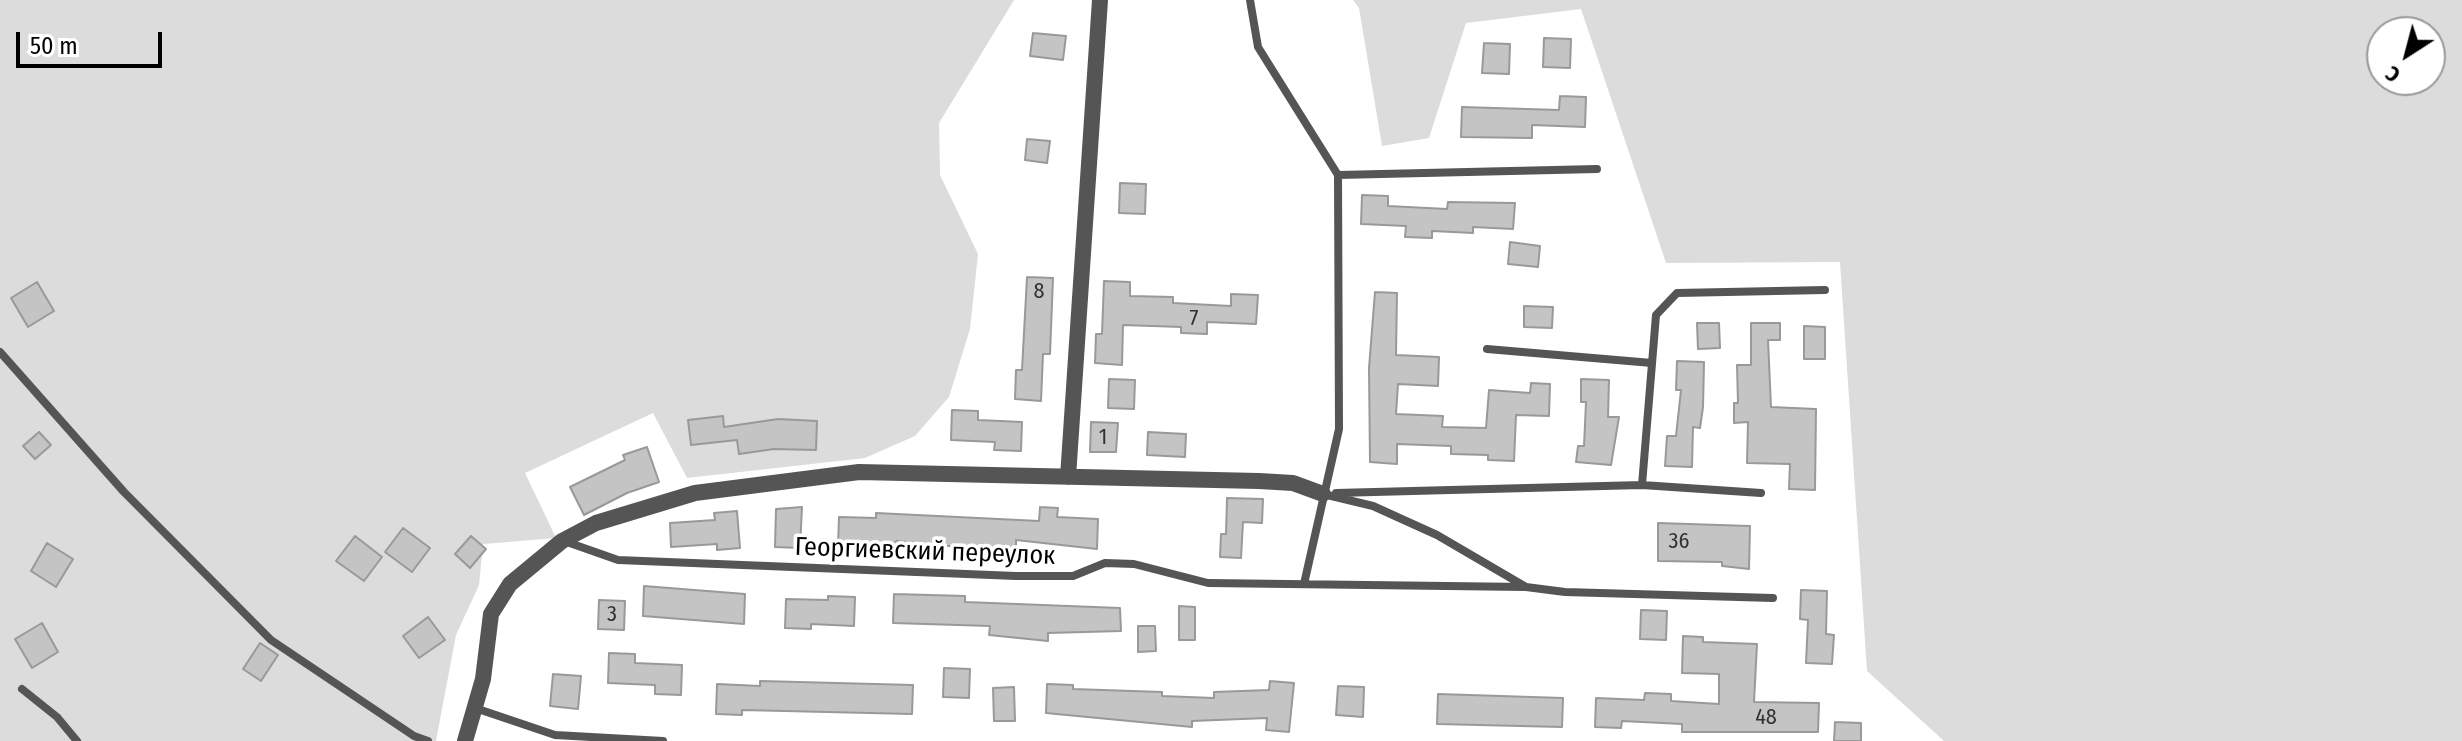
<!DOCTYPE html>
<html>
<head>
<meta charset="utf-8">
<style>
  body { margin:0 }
  #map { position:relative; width:2462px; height:741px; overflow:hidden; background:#fff; font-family:"Fira Sans Condensed",sans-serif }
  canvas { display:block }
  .north { position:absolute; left:2366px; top:16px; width:80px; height:80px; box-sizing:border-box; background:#fff; border:2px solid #999; border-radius:50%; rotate:216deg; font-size:22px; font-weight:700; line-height:32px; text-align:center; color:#000 }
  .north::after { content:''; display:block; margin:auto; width:28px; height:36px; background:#000; clip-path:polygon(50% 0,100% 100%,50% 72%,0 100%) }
  .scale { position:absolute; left:16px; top:32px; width:146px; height:36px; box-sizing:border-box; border:4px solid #000; border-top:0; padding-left:10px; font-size:24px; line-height:28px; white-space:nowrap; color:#000; -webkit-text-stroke:6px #fff; paint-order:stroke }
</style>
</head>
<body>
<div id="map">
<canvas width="2462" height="741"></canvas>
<div class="north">С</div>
<div class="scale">50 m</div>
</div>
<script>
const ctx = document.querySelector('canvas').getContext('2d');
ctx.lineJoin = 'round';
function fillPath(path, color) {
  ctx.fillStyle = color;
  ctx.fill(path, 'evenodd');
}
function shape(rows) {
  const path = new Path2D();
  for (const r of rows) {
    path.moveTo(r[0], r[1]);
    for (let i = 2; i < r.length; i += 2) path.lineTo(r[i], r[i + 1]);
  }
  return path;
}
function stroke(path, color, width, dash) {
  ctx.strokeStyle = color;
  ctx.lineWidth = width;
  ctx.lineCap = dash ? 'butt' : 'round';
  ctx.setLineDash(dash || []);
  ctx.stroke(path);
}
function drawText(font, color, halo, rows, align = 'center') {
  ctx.font = font + ' "Fira Sans Condensed",sans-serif';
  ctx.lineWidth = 7;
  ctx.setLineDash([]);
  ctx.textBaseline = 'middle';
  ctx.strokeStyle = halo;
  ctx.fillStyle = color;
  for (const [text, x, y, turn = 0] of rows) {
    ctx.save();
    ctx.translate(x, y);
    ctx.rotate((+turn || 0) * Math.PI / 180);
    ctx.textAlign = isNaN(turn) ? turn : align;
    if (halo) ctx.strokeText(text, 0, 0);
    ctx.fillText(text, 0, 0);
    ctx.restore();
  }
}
fillPath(shape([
  [0,0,1014,0,939,123,940,175,978,254,970,329,949,397,915,436,865,458,687,478,653,413,525,473,556,538,483,544,479,585,456,635,436,741,0,741],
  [1353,0,2462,0,2462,741,1944,741,1867,671,1840,262,1666,263,1581,9,1466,23,1429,138,1382,146,1359,8],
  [2382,32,2430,32,2430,80,2382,80]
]), '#dcdcdc');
const building = shape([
  [1033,33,1066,36,1063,60,1030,56,1033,33],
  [1544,38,1571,39,1570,68,1543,67,1544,38],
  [1484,43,1510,44,1509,74,1482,73,1484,43],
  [1560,96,1586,97,1585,127,1532,125,1532,138,1461,137,1462,107,1559,110,1560,96],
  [1027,139,1050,141,1047,163,1025,160,1027,139],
  [1120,183,1146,184,1145,214,1119,213,1120,183],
  [1362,195,1388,196,1388,206,1447,209,1448,202,1515,203,1513,229,1473,227,1473,233,1432,231,1432,238,1405,237,1406,226,1361,224,1362,195],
  [1510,242,1540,246,1538,267,1508,264,1510,242],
  [1027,277,1053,278,1050,354,1043,354,1041,401,1015,399,1016,370,1022,370,1027,277],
  [1104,281,1130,282,1130,296,1173,297,1173,303,1231,306,1231,294,1258,295,1256,324,1207,322,1207,334,1181,333,1181,327,1123,325,1122,365,1095,363,1096,334,1102,334,1104,281],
  [37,282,54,311,28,327,11,298,37,282],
  [1375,292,1397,293,1396,355,1439,357,1438,386,1398,384,1396,414,1443,416,1442,427,1486,428,1489,390,1530,393,1531,383,1550,384,1549,416,1516,415,1514,461,1488,460,1488,455,1451,454,1451,446,1397,444,1397,464,1370,462,1369,368,1375,292],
  [1524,306,1553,307,1552,328,1524,327,1524,306],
  [1697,323,1719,323,1720,348,1698,349,1697,323],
  [1751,323,1780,323,1780,340,1768,340,1771,407,1816,409,1815,490,1789,489,1790,464,1747,463,1748,422,1734,423,1734,403,1738,403,1737,365,1751,365,1751,323],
  [1804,326,1825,327,1825,359,1804,359,1804,326],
  [1677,361,1704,362,1703,407,1700,428,1693,427,1692,467,1665,466,1667,436,1676,436,1681,390,1676,390,1677,361],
  [1109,379,1135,380,1134,409,1108,408,1109,379],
  [1581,379,1609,380,1608,417,1619,417,1611,465,1576,462,1578,446,1584,446,1586,402,1581,402,1581,379],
  [952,410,978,411,978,420,1022,422,1021,451,994,450,995,442,951,440,952,410],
  [723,416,724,427,778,419,817,421,816,450,774,449,739,454,737,440,691,445,688,420,723,416],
  [1091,422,1118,423,1116,452,1090,452,1091,422],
  [39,432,51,445,35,459,23,446,39,432],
  [1148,432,1186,434,1185,457,1147,455,1148,432],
  [647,447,659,482,627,493,584,515,570,487,625,460,623,455,647,447],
  [1227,498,1263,499,1262,523,1243,522,1241,558,1220,557,1221,534,1226,534,1227,498],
  [802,507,800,548,775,547,776,509,802,507],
  [1040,507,1058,508,1057,517,1098,519,1097,549,1016,540,1016,547,980,549,896,541,896,545,864,542,864,547,838,546,839,517,876,518,876,513,1039,521,1040,507],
  [737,511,740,548,717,550,717,544,671,547,670,523,715,520,714,513,737,511],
  [1658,523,1750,526,1749,569,1722,566,1722,562,1658,561,1658,523],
  [403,528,430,548,412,572,385,552,403,528],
  [355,536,382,557,364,581,336,561,355,536],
  [471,536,486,549,470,568,455,554,471,536],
  [47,543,73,559,56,587,31,571,47,543],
  [644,586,745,594,744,624,643,616,644,586],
  [1801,590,1827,591,1826,634,1834,635,1832,664,1806,663,1808,620,1800,619,1801,590],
  [894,594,965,596,965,602,1120,608,1121,631,1048,633,1048,641,989,635,990,626,893,623,894,594],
  [828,596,855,597,854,626,811,624,811,629,785,628,786,599,828,600,828,596],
  [599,600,625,601,624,630,598,629,599,600],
  [1179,606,1195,607,1195,640,1179,640,1179,606],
  [1641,610,1667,611,1666,640,1640,639,1641,610],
  [428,617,445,640,419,658,403,636,428,617],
  [42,623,58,652,32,668,15,639,42,623],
  [1138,626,1155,626,1156,651,1138,652,1138,626],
  [1683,636,1703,637,1703,642,1757,644,1754,702,1819,703,1818,732,1682,732,1682,724,1622,721,1621,728,1595,727,1596,698,1644,700,1645,693,1671,694,1671,701,1719,704,1719,674,1682,673,1683,636],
  [260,643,278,655,261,681,243,669,260,643],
  [609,653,635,654,635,663,682,665,681,695,655,694,655,685,608,683,609,653],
  [944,668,970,669,969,698,943,697,944,668],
  [553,674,581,676,578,709,550,706,553,674],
  [760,681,913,685,912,714,742,710,742,715,716,714,717,684,760,686,760,681],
  [1270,681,1294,683,1289,732,1266,730,1267,718,1192,721,1192,727,1046,713,1047,684,1073,685,1073,689,1162,692,1162,696,1214,698,1214,692,1269,690,1270,681],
  [1338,686,1364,687,1363,717,1336,715,1338,686],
  [1014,687,1015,721,994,721,993,688,1014,687],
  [1438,694,1563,698,1562,727,1437,724,1438,694],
  [1835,722,1861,723,1861,741,1834,741,1835,722]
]);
fillPath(building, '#c4c4c4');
stroke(building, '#999', 2);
stroke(shape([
  [1250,0,1258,47,1338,175,1339,429,1304,584],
  [1338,175,1597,169],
  [1487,349,1652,363],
  [0,352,124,492,271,640,414,736,428,741],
  [1642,485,1656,315,1677,293,1825,290],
  [1336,493,1642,485,1761,493],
  [1323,494,1373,506,1437,535,1526,587,1565,592,1773,598],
  [564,541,618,560,1016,576,1073,576,1105,563,1134,564,1208,583,1526,587],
  [22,689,57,717,77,741],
  [475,708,555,735,663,741]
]), '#555', 8);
stroke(shape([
  [1068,477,1100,0],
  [465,741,483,679,491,614,510,584,562,541,596,523,695,493,859,472,1259,481,1293,483,1323,494]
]), '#555', 16);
drawText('22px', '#313131', null, [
  ["8",1039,292],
  ["7",1194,319],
  ["1",1103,438],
  ["36",1679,542],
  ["3",612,615],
  ["48",1766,718]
]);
drawText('26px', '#000', '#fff', [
  ["Георгиевский переулок",925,552,2]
]);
</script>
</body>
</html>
